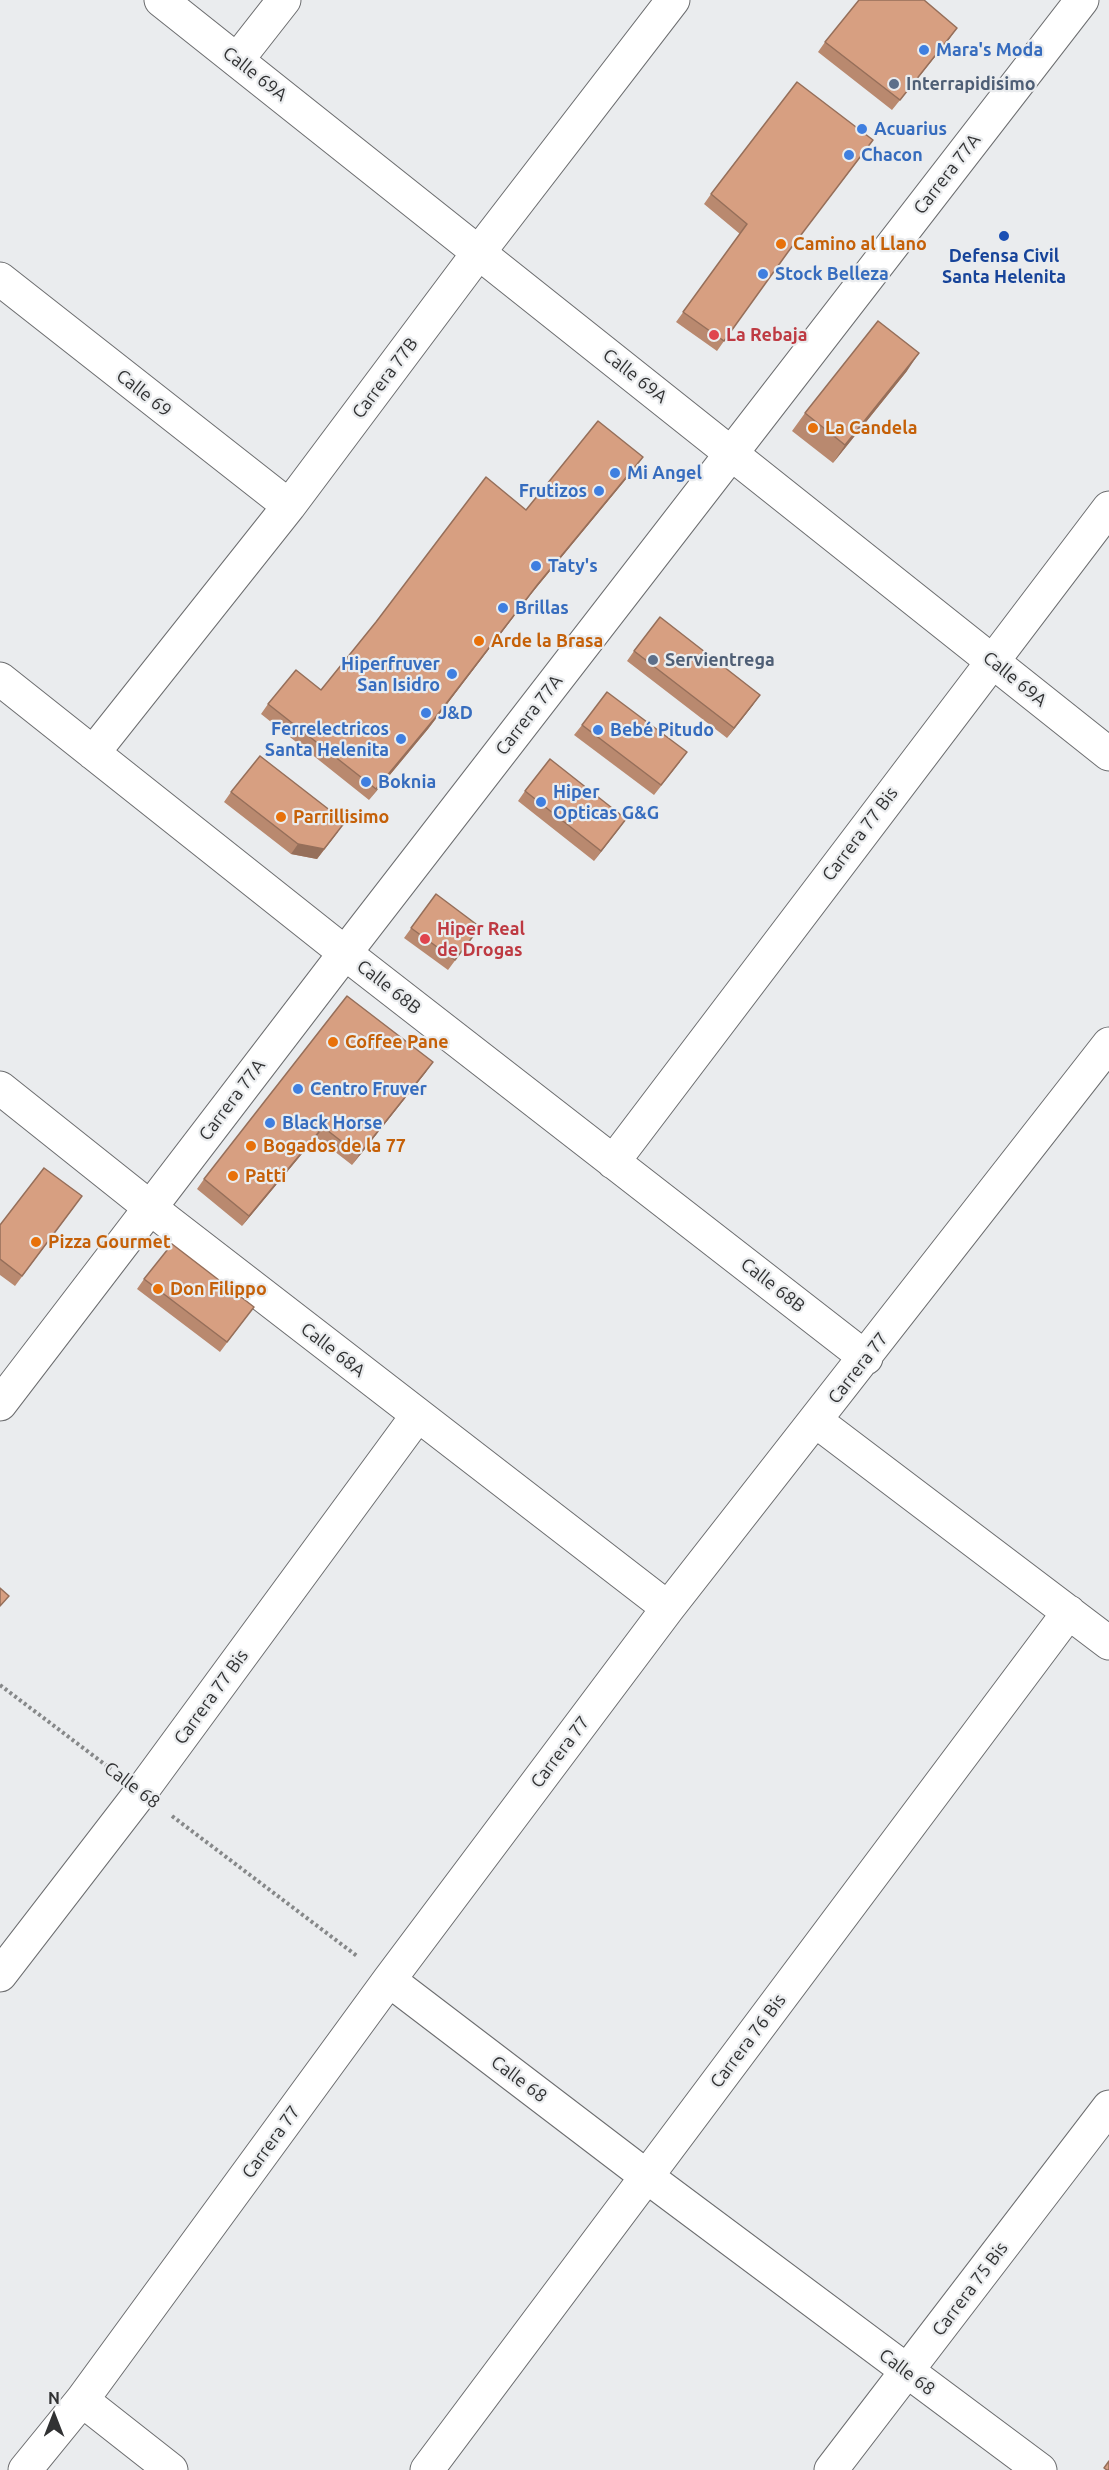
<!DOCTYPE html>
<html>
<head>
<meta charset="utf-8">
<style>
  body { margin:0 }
  #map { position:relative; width:1109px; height:2470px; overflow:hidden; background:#eaecee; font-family:Ubuntu,sans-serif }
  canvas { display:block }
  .north { position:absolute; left:24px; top:2386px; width:60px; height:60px; -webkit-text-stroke:4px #eaecee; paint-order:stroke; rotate:0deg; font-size:16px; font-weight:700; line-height:24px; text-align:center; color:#313233 }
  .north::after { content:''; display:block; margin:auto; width:21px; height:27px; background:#313233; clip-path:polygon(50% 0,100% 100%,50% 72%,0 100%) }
</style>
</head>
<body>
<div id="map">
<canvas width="1109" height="2470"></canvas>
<div class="north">N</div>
</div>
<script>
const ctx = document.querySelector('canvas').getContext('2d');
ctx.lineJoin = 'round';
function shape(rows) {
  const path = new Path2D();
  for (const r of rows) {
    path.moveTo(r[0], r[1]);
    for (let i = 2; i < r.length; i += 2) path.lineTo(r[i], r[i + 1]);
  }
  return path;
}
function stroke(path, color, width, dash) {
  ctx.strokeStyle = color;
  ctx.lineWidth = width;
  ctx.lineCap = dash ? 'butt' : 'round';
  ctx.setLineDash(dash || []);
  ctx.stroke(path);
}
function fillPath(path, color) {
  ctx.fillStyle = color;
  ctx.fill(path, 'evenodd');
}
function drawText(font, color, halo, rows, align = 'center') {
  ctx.font = font + ' Ubuntu,sans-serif';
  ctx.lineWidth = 4.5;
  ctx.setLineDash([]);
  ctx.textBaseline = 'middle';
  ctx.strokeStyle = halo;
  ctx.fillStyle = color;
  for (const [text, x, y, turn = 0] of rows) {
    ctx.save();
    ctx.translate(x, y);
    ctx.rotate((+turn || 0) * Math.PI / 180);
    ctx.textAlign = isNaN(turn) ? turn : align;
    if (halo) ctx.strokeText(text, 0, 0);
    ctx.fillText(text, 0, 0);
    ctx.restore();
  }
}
const minor = shape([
  [237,60,284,0],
  [0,279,289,506],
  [0,679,359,964,866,1358],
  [93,753,289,506,479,252,673,0],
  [0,1088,167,1221,668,1608],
  [613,1162,1109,508],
  [816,1421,1109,1643],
  [0,1975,141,1792,417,1416],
  [389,1980,646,2176,1040,2470],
  [82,2400,171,2470],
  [25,2470,82,2400,389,1980,668,1608,1109,1044],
  [427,2470,1069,1612],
  [831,2470,1109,2107]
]);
const tertiary = shape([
  [161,0,1109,754]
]);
const secondary = shape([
  [0,1404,345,953,1082,0]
]);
stroke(minor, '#6c6d6f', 35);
stroke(tertiary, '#6c6d6f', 35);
stroke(secondary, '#6c6d6f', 35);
stroke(shape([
  [0,1685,111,1769],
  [172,1816,357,1956]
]), '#868889', 4, [3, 3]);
stroke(minor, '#fff', 33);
stroke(tertiary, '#fff', 33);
stroke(secondary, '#fff', 33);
fillPath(shape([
  [950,38,892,110,818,52,825,42],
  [866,150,780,262,717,351,676,322,740,234,704,204,711,194],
  [907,371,833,463,792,431,805,413],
  [636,467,531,594,428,729,369,800,261,714,268,704,321,690,526,510],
  [634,651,753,705,727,738,627,661],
  [582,725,680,762,654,795,574,735],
  [525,791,626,819,594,861,518,801],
  [231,792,338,832,317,859,291,854,224,802],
  [436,894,480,927,448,970,404,938],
  [426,1072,352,1165,316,1137,242,1226,197,1189,204,1179],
  [75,1206,15,1286,0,1275,0,1225],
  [144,1279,254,1307,220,1352,137,1289]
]), '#b9896f');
fillPath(shape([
  [957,28,950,38,892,110,900,100],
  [919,353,907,371,833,463,845,445],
  [643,457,636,467,531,594,428,729,369,800,538,584],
  [760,695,753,705,727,738,734,728],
  [626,819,619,829,594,861,601,851],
  [345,822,317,859,291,854,298,844],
  [433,1062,426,1072,352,1165,359,1155],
  [323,1127,316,1137,242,1226,249,1216]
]), '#966f5a');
const building = shape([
  [859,0,924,0,957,28,900,100,825,42,859,0],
  [797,82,873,140,788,252,724,341,683,312,747,224,711,194,797,82],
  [878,321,919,353,845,445,805,413,878,321],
  [598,421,643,457,538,584,435,718,376,789,268,704,296,670,321,690,376,622,486,477,526,510,598,421],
  [660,617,760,695,734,728,634,651,660,617],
  [607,692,687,752,661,785,582,725,607,692],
  [260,756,345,822,324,849,298,844,231,792,260,756],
  [550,759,626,819,601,851,525,791,550,759],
  [436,894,480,927,455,960,411,928,436,894],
  [347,996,433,1062,359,1155,323,1127,249,1216,204,1179,347,996],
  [44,1168,82,1196,22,1276,0,1259,0,1225,44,1168],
  [172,1244,254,1307,227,1342,144,1279,172,1244],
  [0,1588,9,1596,0,1606,0,1588],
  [1109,2461,1109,2470,1107,2470,1104,2468,1109,2461]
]);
fillPath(building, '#d79f81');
stroke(building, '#966f5a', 1.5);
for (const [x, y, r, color] of [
  [924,50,6,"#3f7fe0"],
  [894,84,6,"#5c6f8a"],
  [862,129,6,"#3f7fe0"],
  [849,155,6,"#3f7fe0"],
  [1004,236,6,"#1a4fb4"],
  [781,244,6,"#e8710a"],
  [763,274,6,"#3f7fe0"],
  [714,335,6,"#e0444e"],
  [813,428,6,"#e8710a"],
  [615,473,6,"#3f7fe0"],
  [599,491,6,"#3f7fe0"],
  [536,566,6,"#3f7fe0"],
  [503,608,6,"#3f7fe0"],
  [479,641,6,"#e8710a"],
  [653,660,6,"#5c6f8a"],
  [452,674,6,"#3f7fe0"],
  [426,713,6,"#3f7fe0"],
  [598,730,6,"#3f7fe0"],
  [401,739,6,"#3f7fe0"],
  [366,782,6,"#3f7fe0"],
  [541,802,6,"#3f7fe0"],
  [281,817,6,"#e8710a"],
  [425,939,6,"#e0444e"],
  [333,1042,6,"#e8710a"],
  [298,1089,6,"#3f7fe0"],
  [270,1123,6,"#3f7fe0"],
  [251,1146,6,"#e8710a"],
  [233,1176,6,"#e8710a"],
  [36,1242,6,"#e8710a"],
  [158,1289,6,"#e8710a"]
]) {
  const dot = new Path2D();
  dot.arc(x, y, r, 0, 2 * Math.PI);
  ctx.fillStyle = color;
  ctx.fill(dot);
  stroke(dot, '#eaecee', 2);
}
drawText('bold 18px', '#366cbe', '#eaecee', [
  ["Mara's Moda",936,50],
  ["Acuarius",874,129],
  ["Chacon",861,155],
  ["Stock Belleza",775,274],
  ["Mi Angel",627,473],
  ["Frutizos",587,491,"right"],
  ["Taty's",548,566],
  ["Brillas",515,608],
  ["Hiperfruver",440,664,"right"],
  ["San Isidro",440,685,"right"],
  ["J&D",438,713],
  ["Ferrelectricos",389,729,"right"],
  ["Santa Helenita",389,750,"right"],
  ["Bebé Pitudo",610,730],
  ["Boknia",378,782],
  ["Hiper",553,792],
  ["Opticas G&G",553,813],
  ["Centro Fruver",310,1089],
  ["Black Horse",282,1123]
], 'left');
drawText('18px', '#313233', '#eaecee', [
  ["Calle 69A",255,74,38],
  ["Carrera 77A",947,174,-52],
  ["Calle 69A",635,376,38],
  ["Carrera 77B",385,378,-53],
  ["Calle 69",144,393,38],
  ["Calle 69A",1015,679,39],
  ["Carrera 77A",529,715,-52],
  ["Carrera 77 Bis",860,834,-53],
  ["Calle 68B",389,987,38],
  ["Carrera 77A",232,1100,-53],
  ["Calle 68B",773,1285,38],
  ["Calle 68A",333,1350,38],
  ["Carrera 77",858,1368,-52],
  ["Carrera 77 Bis",211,1697,-54],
  ["Carrera 77",560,1752,-53],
  ["Calle 68",132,1785,37],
  ["Carrera 76 Bis",748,2041,-53],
  ["Calle 68",519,2079,37],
  ["Carrera 77",271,2142,-54],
  ["Carrera 75 Bis",970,2289,-53],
  ["Calle 68",907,2372,37]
]);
drawText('bold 18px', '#4e5e75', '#eaecee', [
  ["Interrapidisimo",906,84],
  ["Servientrega",665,660]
], 'left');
drawText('bold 18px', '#c56008', '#eaecee', [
  ["Camino al Llano",793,244],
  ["La Candela",825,428],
  ["Arde la Brasa",491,641],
  ["Parrillisimo",293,817],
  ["Coffee Pane",345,1042],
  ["Bogados de la 77",263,1146],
  ["Patti",245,1176],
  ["Pizza Gourmet",48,1242],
  ["Don Filippo",170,1289]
], 'left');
drawText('bold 18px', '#164399', '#eaecee', [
  ["Defensa Civil",1004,256],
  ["Santa Helenita",1004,277]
]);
drawText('bold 18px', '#be3a42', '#eaecee', [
  ["La Rebaja",726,335],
  ["Hiper Real",437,929],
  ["de Drogas",437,950]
], 'left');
</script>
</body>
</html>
